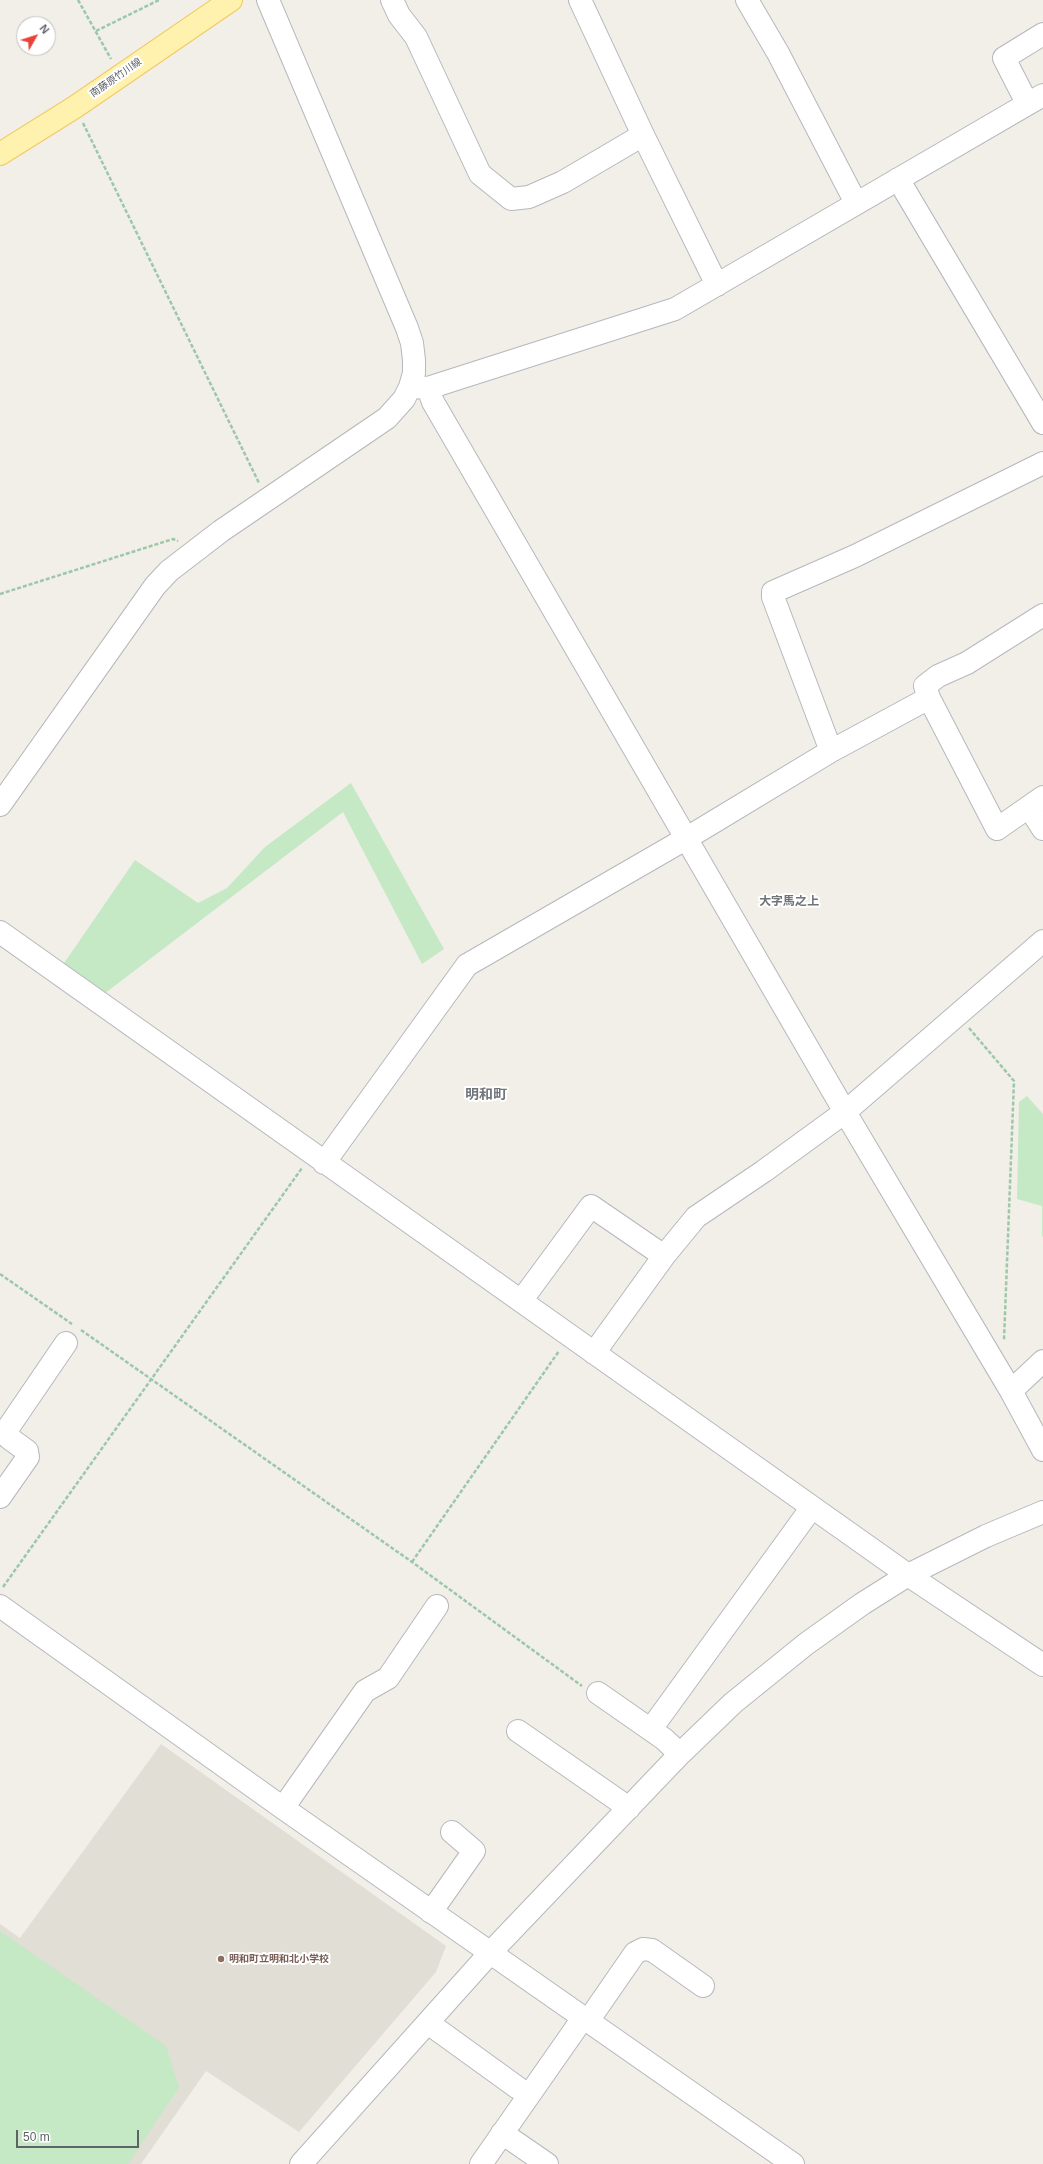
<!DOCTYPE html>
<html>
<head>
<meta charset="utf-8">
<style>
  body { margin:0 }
  #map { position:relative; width:1043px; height:2164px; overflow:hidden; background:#f1efe8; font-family:Arial,sans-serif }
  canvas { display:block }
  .north { position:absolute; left:16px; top:16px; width:40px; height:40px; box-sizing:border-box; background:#fff; border:1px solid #bfc1c3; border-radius:50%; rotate:51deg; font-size:11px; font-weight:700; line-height:16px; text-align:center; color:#5f6368 }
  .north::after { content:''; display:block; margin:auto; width:14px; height:18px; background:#ea4335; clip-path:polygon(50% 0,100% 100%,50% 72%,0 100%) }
  .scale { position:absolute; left:16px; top:2130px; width:123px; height:18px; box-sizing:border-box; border:2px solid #5f6368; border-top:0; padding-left:5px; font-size:12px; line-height:14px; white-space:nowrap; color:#5f6368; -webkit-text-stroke:3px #fff; paint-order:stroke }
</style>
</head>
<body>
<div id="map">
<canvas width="1043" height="2164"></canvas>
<div class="north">N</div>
<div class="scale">50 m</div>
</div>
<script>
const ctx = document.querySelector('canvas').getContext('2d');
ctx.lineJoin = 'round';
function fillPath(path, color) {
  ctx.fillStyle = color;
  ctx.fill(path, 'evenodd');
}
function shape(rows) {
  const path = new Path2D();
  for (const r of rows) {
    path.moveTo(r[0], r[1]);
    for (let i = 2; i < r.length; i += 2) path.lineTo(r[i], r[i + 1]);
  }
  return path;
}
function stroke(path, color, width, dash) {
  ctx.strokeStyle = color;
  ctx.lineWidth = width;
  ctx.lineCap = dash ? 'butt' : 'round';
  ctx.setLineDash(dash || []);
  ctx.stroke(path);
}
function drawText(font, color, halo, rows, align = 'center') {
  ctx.font = font + ' Arial,"Noto Sans JP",sans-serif';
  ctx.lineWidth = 4;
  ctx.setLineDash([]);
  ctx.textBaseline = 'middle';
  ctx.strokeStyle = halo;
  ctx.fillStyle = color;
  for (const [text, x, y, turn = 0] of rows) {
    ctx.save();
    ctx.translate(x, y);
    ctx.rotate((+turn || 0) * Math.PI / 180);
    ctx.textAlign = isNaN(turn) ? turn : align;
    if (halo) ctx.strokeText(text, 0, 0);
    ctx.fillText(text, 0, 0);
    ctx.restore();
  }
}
fillPath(shape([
  [161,1744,446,1946,436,1972,299,2132,206,2071,141,2164,0,2164,0,1924,20,1938]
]), '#e1ded6');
fillPath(shape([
  [351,783,444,949,422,964,343,812,100,997,60,969,135,860,198,903,227,888,265,847],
  [1027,1096,1043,1114,1043,1236,1042,1237,1042,1206,1017,1199,1019,1102],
  [0,1931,166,2046,179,2087,128,2164,0,2164]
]), '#c5e8c5');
const minor = shape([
  [392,0,399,15,416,37,480,174,511,199,529,197,563,182,643,135],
  [580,0,643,135,717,285],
  [747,0,778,53,856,203],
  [1027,103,1004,58,1043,34],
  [898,179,1043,423],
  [414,387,428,388,675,309,1043,95],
  [428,388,433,402,845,1112,1011,1391,1043,1450],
  [1043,615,967,663,938,676,925,686,929,698,997,829,1043,797],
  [831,751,773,597,773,592,855,556,1043,463],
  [0,805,155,586,169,571,221,531,387,418,404,399,410,387,414,373,414,360,412,343,407,328,268,0],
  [1029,807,1043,829],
  [0,932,908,1575,1043,1665],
  [324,1163,467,965,687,838,831,751,929,698],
  [521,1301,591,1206,664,1256],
  [594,1353,664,1256,696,1217,764,1171,845,1112,1043,941],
  [1011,1391,1043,1361],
  [0,1497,28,1457,27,1451,9,1438,8,1428,66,1343],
  [0,1606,283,1808,793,2164],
  [598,1693,664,1739,680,1754],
  [651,1729,807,1514],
  [518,1731,629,1808],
  [283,1808,365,1691,388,1678,437,1606],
  [431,1912,474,1851,452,1832],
  [588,2021,635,1953,643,1949,652,1950,703,1986],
  [428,2023,518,2088],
  [502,2133,547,2164],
  [301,2164,490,1953,680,1754,733,1703,806,1644,862,1604,908,1575,986,1536,1043,1512],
  [481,2164,583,2018]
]);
const major = shape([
  [0,154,75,107,231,0]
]);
stroke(minor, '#b5b8bc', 24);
stroke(major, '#f2c960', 24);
stroke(shape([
  [78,0,111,59],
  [96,31,159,0],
  [83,123,259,483],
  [0,594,173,539,178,541],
  [969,1028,1014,1081,1004,1340],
  [0,1274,72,1324],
  [81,1330,412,1562,582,1686],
  [412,1562,559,1351],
  [3,1587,302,1168]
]), '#9cc7a9', 2.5, [4, 2]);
stroke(minor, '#fff', 22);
stroke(major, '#fff2af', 22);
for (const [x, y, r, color] of [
  [221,1959,4,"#8d6e63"]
]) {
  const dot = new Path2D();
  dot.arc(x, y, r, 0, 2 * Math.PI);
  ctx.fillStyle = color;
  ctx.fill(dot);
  stroke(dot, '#fff', 1.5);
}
drawText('10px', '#5f6368', '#fff', [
  ["南藤原竹川線",116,78,-35]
]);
drawText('bold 10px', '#785e54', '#fff', [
  ["明和町立明和北小学校",229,1959]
], 'left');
drawText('bold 12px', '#70757a', '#fff', [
  ["大字馬之上",789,902]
]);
drawText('bold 14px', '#70757a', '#fff', [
  ["明和町",486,1095]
]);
</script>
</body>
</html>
